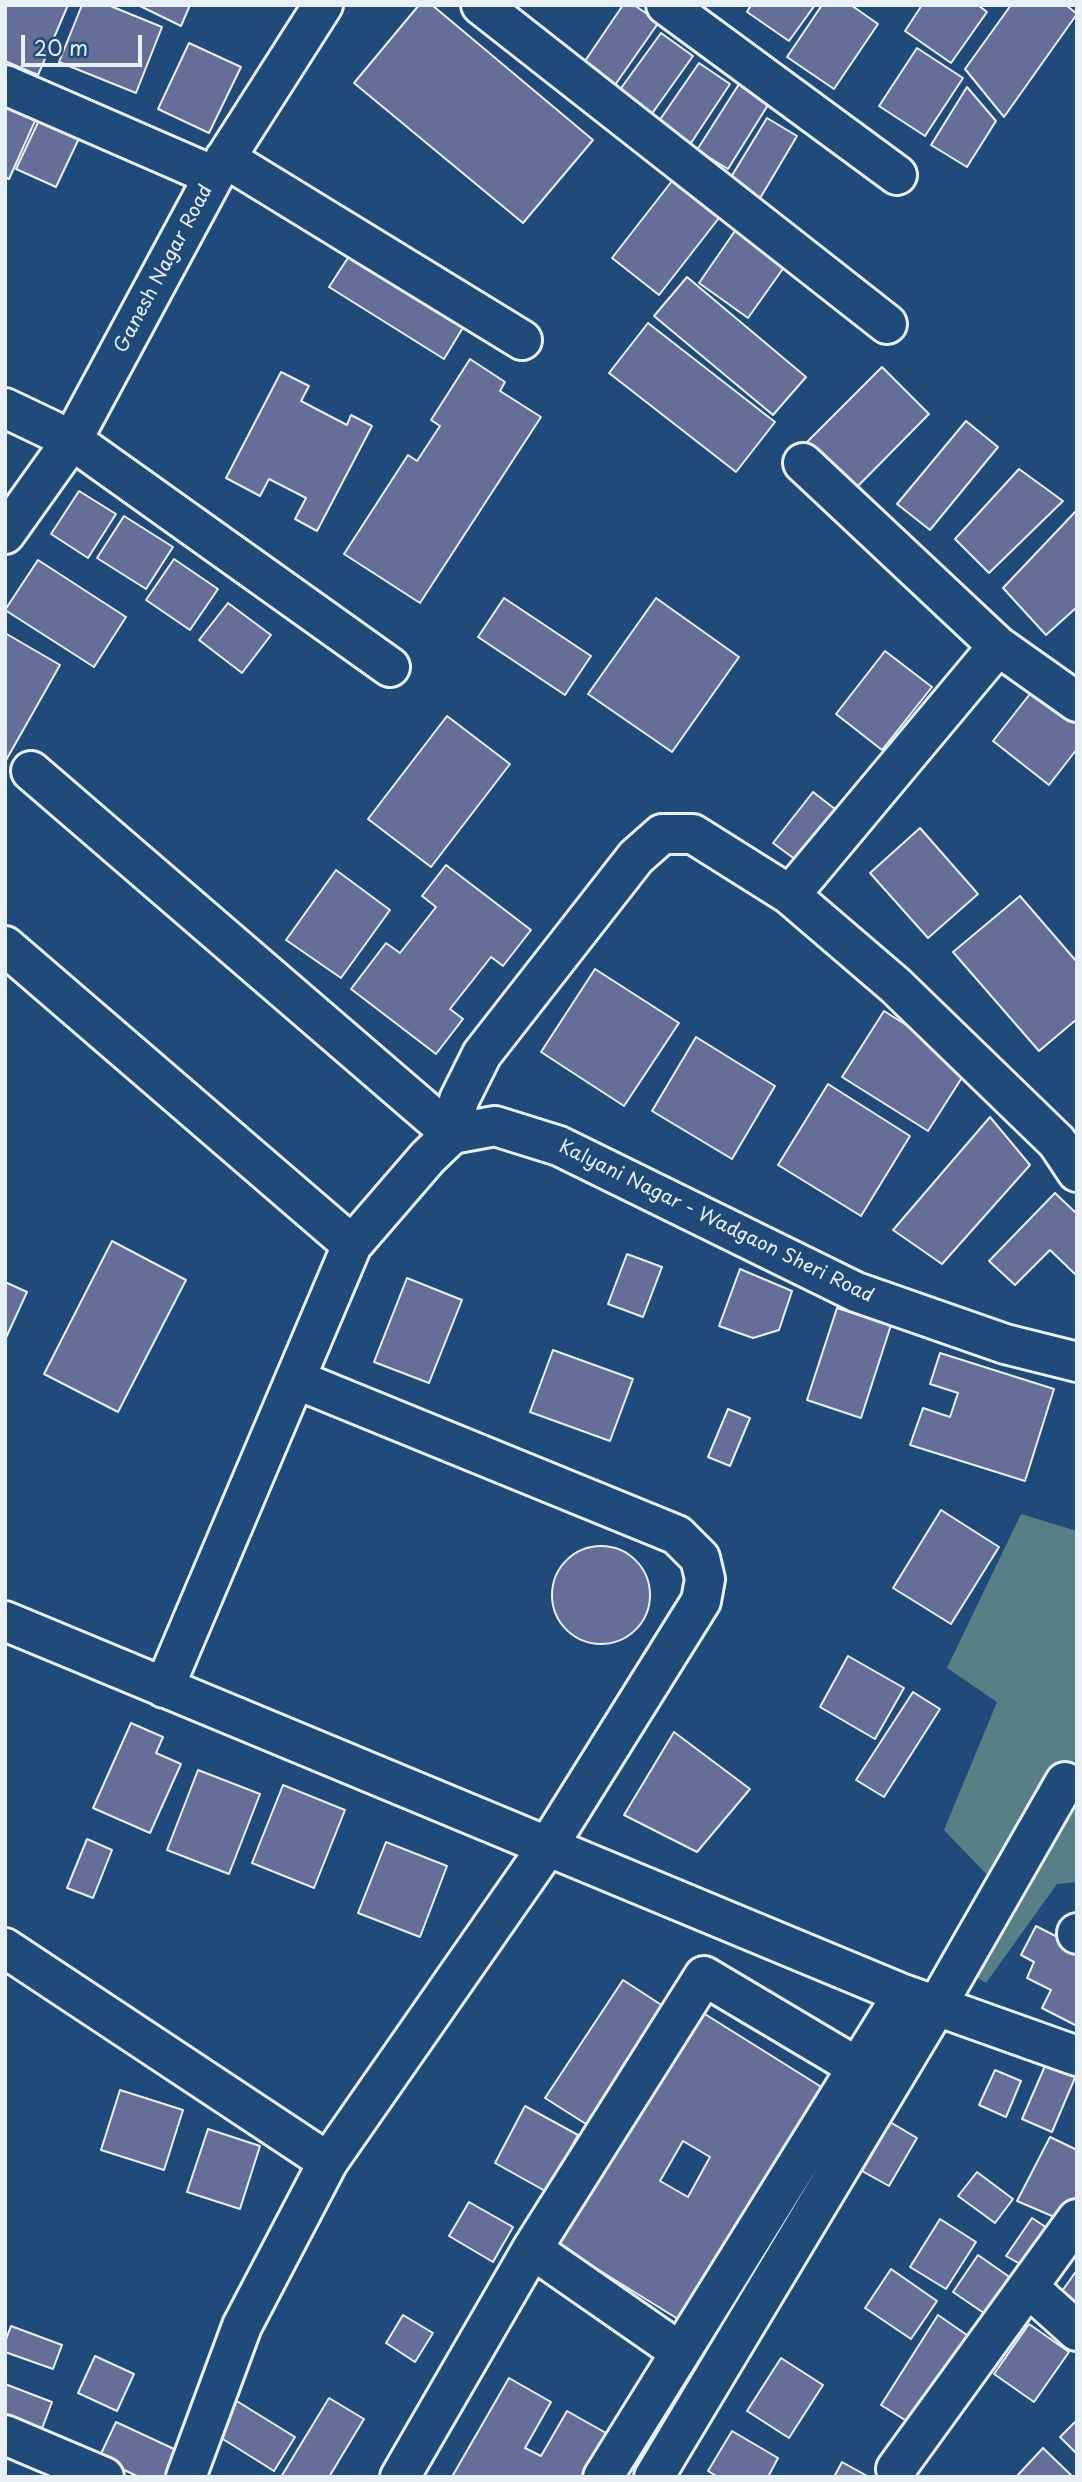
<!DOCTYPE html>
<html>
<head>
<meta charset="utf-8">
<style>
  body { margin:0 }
  #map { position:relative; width:1082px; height:2482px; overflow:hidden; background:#1f4a7a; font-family:"Playpen Sans",sans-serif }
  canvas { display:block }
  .frame { position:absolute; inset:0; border:7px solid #e8f1f8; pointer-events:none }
  .scale { position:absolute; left:21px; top:35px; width:121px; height:32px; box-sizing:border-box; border:4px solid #e8f1f8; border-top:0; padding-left:9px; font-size:21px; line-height:24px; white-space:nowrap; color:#e8f1f8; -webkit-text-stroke:5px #1f4a7a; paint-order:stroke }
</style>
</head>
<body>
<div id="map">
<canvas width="1082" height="2482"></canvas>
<div class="frame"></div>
<div class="scale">20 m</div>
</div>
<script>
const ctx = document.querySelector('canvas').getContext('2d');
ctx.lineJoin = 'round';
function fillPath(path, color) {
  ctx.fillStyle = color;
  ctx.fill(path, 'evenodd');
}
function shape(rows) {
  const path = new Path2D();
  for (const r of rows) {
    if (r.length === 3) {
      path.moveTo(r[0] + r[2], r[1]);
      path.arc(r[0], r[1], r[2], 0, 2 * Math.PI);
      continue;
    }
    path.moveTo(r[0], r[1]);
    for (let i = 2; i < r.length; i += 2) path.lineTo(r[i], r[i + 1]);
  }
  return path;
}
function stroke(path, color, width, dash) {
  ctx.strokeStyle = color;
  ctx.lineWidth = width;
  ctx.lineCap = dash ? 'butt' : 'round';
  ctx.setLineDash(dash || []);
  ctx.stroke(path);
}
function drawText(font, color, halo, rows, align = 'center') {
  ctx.font = font + ' "Playpen Sans",sans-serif';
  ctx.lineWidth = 5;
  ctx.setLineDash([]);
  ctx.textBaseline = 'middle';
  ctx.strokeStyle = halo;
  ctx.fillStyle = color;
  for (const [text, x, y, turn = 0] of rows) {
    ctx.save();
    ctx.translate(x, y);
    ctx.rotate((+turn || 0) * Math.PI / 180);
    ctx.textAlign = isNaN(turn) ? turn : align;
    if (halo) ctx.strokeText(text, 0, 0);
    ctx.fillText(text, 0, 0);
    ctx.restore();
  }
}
fillPath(shape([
  [1021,1514,1077,1531,1077,1882,1057,1884,986,1983,951,1961,991,1879,944,1830,997,1702,947,1668]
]), '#587f86');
const building = shape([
  [5,5,68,5,38,75,5,61,5,5],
  [82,5,108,5,162,27,136,93,59,62,82,5],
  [138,5,190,5,181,26,138,5],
  [419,5,432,5,593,140,523,223,354,83,419,5],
  [623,5,634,5,659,22,615,85,583,64,623,5],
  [751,5,815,5,789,41,747,12,751,5],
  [822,5,851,5,878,24,834,89,787,57,822,5],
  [922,5,978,5,987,12,951,63,905,31,922,5],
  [1011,5,1066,5,1077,14,1004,117,965,69,1011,5],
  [661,33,693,56,651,115,619,91,661,33],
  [189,43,241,67,209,133,158,109,189,43],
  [917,48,963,78,925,136,879,106,917,48],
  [699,63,730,84,691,143,659,121,699,63],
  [748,70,778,89,728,169,697,150,748,70],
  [967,87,996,121,967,167,931,145,967,87],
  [5,97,39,112,9,179,5,177,5,97],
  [41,116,81,134,56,187,16,169,41,116],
  [767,118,797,136,759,200,728,182,767,118],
  [679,172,726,209,659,295,612,258,679,172],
  [737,228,787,263,748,318,699,283,737,228],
  [353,250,467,321,444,359,329,287,353,250],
  [687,277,806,377,773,415,654,316,687,277],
  [648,323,775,422,736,472,609,373,648,323],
  [470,359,505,382,500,391,541,417,420,603,344,554,408,455,417,461,440,426,431,420,470,359],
  [882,367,929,414,853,491,806,443,882,367],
  [281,372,309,386,301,401,347,425,351,415,372,426,317,531,295,519,306,498,269,479,260,496,226,478,281,372],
  [966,421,998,447,930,530,897,504,966,421],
  [1019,469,1063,501,989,573,955,539,1019,469],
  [79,491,116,514,88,558,51,534,79,491],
  [1075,512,1077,514,1077,607,1046,635,1003,588,1075,512],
  [124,516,173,547,146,589,97,558,124,516],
  [174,559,218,589,190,630,146,600,174,559],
  [38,560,126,617,94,667,5,610,38,560],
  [504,598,591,656,565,695,478,637,504,598],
  [656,598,739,657,672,752,588,694,656,598],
  [228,603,271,635,242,673,199,640,228,603],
  [5,633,60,665,5,762,5,633],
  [885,651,932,687,882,750,836,714,885,651],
  [1037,685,1077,715,1077,749,1049,785,993,741,1037,685],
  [447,716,510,764,431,867,368,819,447,716],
  [813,792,835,809,796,860,773,843,813,792],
  [920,828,978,894,928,938,870,873,920,828],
  [446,865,531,930,503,966,491,957,450,1009,463,1019,436,1054,351,989,386,943,400,953,436,907,422,896,446,865],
  [336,870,390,910,341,978,286,940,336,870],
  [1020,896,1077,962,1077,1019,1039,1051,953,952,1020,896],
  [595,969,679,1023,624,1106,541,1052,595,969],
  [884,1011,970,1065,928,1131,842,1077,884,1011],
  [696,1037,775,1086,732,1159,652,1111,696,1037],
  [828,1084,910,1136,861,1216,778,1165,828,1084],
  [990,1117,1030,1165,942,1264,893,1230,990,1117],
  [1055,1193,1077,1214,1077,1276,1050,1250,1015,1285,989,1261,1055,1193],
  [112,1241,186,1280,118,1412,44,1374,112,1241],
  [627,1254,662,1267,643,1317,608,1304,627,1254],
  [740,1269,792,1291,779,1330,753,1338,719,1326,740,1269],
  [407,1278,462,1300,429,1383,374,1362,407,1278],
  [5,1282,27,1292,5,1340,5,1282],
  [837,1308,891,1325,861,1418,807,1400,837,1308],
  [553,1350,633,1379,610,1441,530,1412,553,1350],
  [940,1353,1054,1389,1025,1481,910,1445,923,1408,950,1417,958,1393,930,1384,940,1353],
  [728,1409,750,1418,730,1466,708,1457,728,1409],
  [941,1510,999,1547,951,1624,893,1588,941,1510],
  [601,1595,49],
  [848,1656,904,1688,875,1739,820,1707,848,1656],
  [913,1692,940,1709,884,1797,856,1780,913,1692],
  [131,1723,163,1737,156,1753,181,1764,150,1833,93,1808,131,1723],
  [674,1732,750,1789,697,1852,624,1815,674,1732],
  [198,1770,260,1794,229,1874,167,1850,198,1770],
  [283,1785,345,1810,314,1888,252,1863,283,1785],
  [87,1839,112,1850,93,1898,67,1888,87,1839],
  [386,1842,447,1866,420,1937,358,1913,386,1842],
  [1036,1926,1077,1947,1077,2026,1042,2008,1051,1990,1027,1978,1034,1962,1021,1955,1036,1926],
  [623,1980,663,2006,586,2124,545,2098,623,1980],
  [700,2011,823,2088,678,2319,555,2243,700,2011],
  [683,2141,710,2157,688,2197,660,2181,683,2141],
  [1051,2052,1077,2073,1052,2132,1022,2119,1051,2052],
  [995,2070,1021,2081,1006,2117,979,2105,995,2070],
  [120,2090,183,2110,164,2170,101,2150,120,2090],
  [525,2106,578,2135,547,2192,495,2163,525,2106],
  [890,2122,917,2138,889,2186,862,2171,890,2122],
  [208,2129,260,2146,240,2209,187,2192,208,2129],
  [1050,2137,1077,2150,1077,2207,1066,2222,1017,2201,1050,2137],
  [977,2172,1013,2199,995,2223,958,2196,977,2172],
  [469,2202,513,2227,493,2262,449,2236,469,2202],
  [1032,2218,1058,2235,1036,2273,1006,2256,1032,2218],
  [940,2219,976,2242,946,2289,910,2267,940,2219],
  [978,2255,1021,2285,994,2320,953,2292,978,2255],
  [891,2269,937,2301,911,2339,865,2308,891,2269],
  [1077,2270,1077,2316,1055,2301,1077,2270],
  [403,2315,433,2333,415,2362,386,2343,403,2315],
  [938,2315,980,2344,921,2430,881,2405,938,2315],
  [1029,2324,1069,2352,1034,2402,994,2374,1029,2324],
  [11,2326,62,2345,53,2369,5,2352,5,2342,11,2326],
  [95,2356,134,2374,117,2411,78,2393,95,2356],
  [781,2358,823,2385,789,2438,747,2411,781,2358],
  [509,2378,551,2402,525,2448,541,2456,567,2411,606,2433,582,2477,457,2477,453,2475,509,2378],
  [5,2384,52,2402,40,2434,5,2420,5,2384],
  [329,2398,364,2419,329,2477,281,2477,329,2398],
  [235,2400,295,2437,274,2471,218,2436,235,2400],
  [1077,2420,1077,2454,1060,2437,1077,2420],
  [116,2422,187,2455,176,2477,139,2477,99,2458,116,2422],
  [732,2431,778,2458,768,2477,718,2477,708,2471,732,2431],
  [1043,2448,1073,2477,1016,2477,1043,2448],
  [842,2462,869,2477,834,2477,842,2462]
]);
fillPath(building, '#646e98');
stroke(building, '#e8f1f8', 2);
const minor = shape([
  [481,5,887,324],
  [666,5,897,175],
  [5,85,214,176],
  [225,158,522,340],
  [5,408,72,440,390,667],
  [803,463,998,646,1077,702],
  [5,534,72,440,214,176,323,5],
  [31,771,452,1134,459,1100,482,1054,636,857,662,834,693,834,790,895,895,985,1057,1142,1077,1172],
  [790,895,998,646],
  [5,946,352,1245,428,1157,452,1134,495,1126,559,1146,856,1292,1005,1344,1077,1362],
  [5,1621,903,1994,1077,2056],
  [164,1688,352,1245],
  [1077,1933,1077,1934],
  [5,1948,328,2162],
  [532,2249,680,2352],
  [1028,2287,1077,2331],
  [5,2435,104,2477],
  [896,2469,1077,2219],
  [186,2477,242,2326,328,2162,548,1846,701,1601,705,1579,700,1558,677,1535,295,1379],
  [400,2477,532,2249,704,1976,857,2067],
  [603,2477,903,1994],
  [654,2477,936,2007,1065,1782]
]);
stroke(minor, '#e8f1f8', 44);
stroke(minor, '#1f4a7a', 38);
drawText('19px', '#e8f1f8', '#1f4a7a', [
  ["Ganesh Nagar Road",164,269,-62],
  ["Kalyani Nagar - Wadgaon Sheri Road",716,1222,26]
]);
</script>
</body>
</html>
